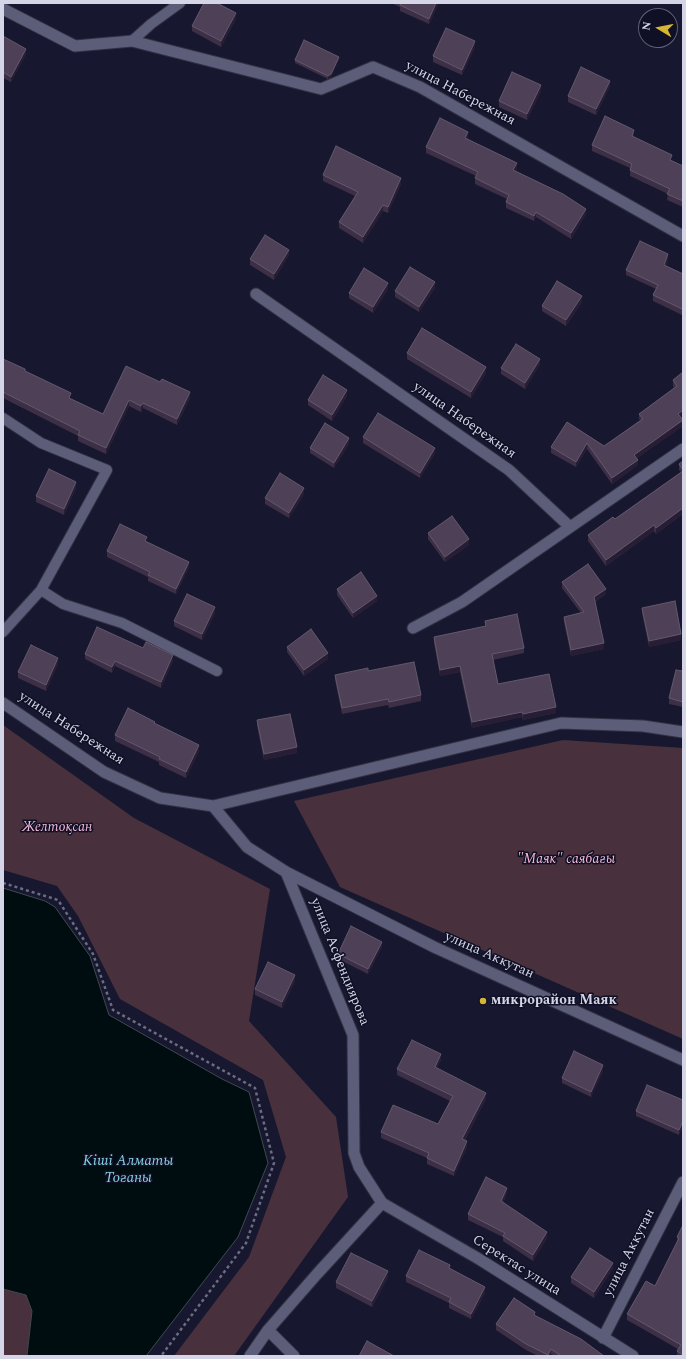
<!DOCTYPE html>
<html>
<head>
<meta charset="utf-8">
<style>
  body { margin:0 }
  #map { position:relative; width:686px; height:1359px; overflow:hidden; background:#17182f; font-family:Spectral,serif }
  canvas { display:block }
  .frame { position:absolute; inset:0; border:4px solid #d4d6e7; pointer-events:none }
  .north { position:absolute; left:638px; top:8px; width:40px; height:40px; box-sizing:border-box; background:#0f0f25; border:1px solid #5e5f73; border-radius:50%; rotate:280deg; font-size:11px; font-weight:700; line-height:16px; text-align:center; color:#d4d6e7 }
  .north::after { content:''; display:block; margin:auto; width:14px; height:18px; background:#d6b534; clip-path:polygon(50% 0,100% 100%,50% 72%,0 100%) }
</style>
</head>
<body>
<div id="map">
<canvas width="686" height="1359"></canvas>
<div class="frame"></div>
<div class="north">N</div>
</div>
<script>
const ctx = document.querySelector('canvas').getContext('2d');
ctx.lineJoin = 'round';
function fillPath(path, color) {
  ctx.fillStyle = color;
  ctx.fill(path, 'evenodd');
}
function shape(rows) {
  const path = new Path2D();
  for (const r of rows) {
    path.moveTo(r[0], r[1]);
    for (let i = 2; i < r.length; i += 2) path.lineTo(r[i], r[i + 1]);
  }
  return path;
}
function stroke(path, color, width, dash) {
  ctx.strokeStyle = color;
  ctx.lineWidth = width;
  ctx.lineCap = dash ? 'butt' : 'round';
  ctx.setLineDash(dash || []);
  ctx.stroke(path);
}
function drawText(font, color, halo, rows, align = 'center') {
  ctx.font = font + ' Spectral,serif';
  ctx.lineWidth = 3;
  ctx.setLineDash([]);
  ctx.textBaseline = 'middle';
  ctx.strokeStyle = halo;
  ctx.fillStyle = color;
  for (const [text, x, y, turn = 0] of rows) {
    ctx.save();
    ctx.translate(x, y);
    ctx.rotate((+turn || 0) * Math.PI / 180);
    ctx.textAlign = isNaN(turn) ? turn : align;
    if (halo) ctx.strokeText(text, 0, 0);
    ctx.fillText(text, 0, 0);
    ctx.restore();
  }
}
fillPath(shape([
  [3,725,134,818,270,889,249,1021,336,1117,348,1197,234,1356,174,1356,249,1257,286,1157,263,1080,120,999,78,916,57,886,3,870],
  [563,740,683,748,683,1039,340,887,294,801],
  [3,1289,26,1295,32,1311,27,1356,3,1356]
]), '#48313c');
const water = shape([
  [3,888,45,901,55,907,90,956,109,1015,222,1079,249,1092,268,1163,238,1237,146,1356,27,1356,32,1311,26,1295,3,1289,3,888]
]);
fillPath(water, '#000d10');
stroke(water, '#404950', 1);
const service = shape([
  [132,41,151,24,180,3],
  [3,418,41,443,107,470,41,590,3,632],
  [41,590,63,604,122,623,217,671]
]);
const minor = shape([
  [3,9,75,46,132,41,321,89,373,67,420,87,683,236],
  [256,294,509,470,569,526],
  [413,628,462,602,683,449],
  [3,703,104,772,160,798,213,806,561,723,643,726,683,732],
  [213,806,247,847,286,872,353,1035,354,1153,359,1167,382,1203,479,1259,633,1356],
  [286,872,434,947,683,1060],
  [268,1330,294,1356],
  [603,1338,683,1182],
  [250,1356,268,1330,317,1274,382,1203]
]);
stroke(service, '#323144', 12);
stroke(minor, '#323144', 13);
stroke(shape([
  [3,883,58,900,93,954,113,1010,255,1088,274,1163,246,1243,161,1356]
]), '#6b6d81', 2.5, [3, 3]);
stroke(service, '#5b5d79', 10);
stroke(minor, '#5b5d79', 11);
fillPath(shape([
  [391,3,439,3,429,24,400,11,400,7],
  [236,19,221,47,192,31,192,26],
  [3,36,26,54,11,82,3,78],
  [475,47,462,75,433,62,433,56],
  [339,59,331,77,328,79,295,63,295,60],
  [610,86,596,115,568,102,568,96],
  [541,91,527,120,499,107,499,101],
  [634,135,634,137,672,161,683,166,683,207,667,200,668,194,630,176,630,168,592,151,592,145],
  [468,138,468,139,517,169,515,171,586,214,571,239,536,217,534,221,506,208,506,202,507,199,475,184,475,178,476,176,426,153,426,147],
  [323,175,401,184,388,213,383,211,363,243,339,228,339,222,355,196,323,181],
  [289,255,274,280,250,265,250,259],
  [668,260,666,266,683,274,682,315,653,301,653,295,656,289,626,275,626,270],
  [435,288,419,312,395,297,395,291],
  [388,289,373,313,349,298,349,293],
  [582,302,566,326,542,311,542,306],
  [407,353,486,373,471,398,407,359],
  [3,359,71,399,103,414,126,366,190,398,177,425,143,408,141,412,129,406,106,454,78,441,78,436,3,398],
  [540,364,525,389,501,374,501,368],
  [683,372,681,418,683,426,637,458,638,465,612,484,587,449,576,467,551,453,551,447,567,422,604,446,640,420,639,419,639,414,674,388,673,386,673,380],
  [347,396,332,421,308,405,308,400],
  [363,437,435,453,420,478,363,443],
  [349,444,334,468,310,453,310,448],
  [683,461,683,514,656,534,654,531,606,566,588,541,588,535,615,519,681,472,679,470,679,464],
  [76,488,64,515,36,502,36,496],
  [304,494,289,518,265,504,265,498],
  [428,533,469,545,445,562,428,539],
  [147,542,189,567,176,594,148,581,148,577,107,557,107,551],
  [562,582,606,594,595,602,604,649,571,656,564,622,564,617,581,613,562,588],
  [337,589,377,601,353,618,337,595],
  [642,608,681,640,649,647,642,613],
  [215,613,202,640,174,626,174,621],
  [485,621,524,648,524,653,493,660,498,684,556,713,523,720,522,717,472,728,460,672,440,676,434,643,434,637,485,626],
  [287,647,328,659,304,676,287,652],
  [143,648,173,661,161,688,115,666,112,673,85,659,85,654],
  [58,664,46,691,18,678,18,672],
  [368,671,421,695,421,701,389,708,388,705,342,714,335,680,335,675],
  [683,671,683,707,669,704,669,698],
  [257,720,297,753,264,760,257,726],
  [155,724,199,751,186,778,159,765,159,762,115,741,115,735],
  [382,947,368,974,338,959,338,954],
  [295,981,282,1008,255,995,255,989],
  [441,1060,437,1068,486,1099,465,1140,467,1147,454,1176,427,1164,427,1158,381,1138,381,1132,438,1124,450,1101,397,1075,397,1069],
  [603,1071,591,1097,562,1083,562,1078],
  [683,1100,679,1135,636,1116,636,1111],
  [507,1193,503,1203,547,1238,533,1261,503,1241,503,1237,468,1220,468,1214],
  [683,1225,683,1356,677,1356,677,1351,678,1349,627,1320,627,1314,655,1286,677,1242,677,1237],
  [613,1268,594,1298,571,1283,571,1277],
  [450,1269,485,1293,471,1319,449,1308,449,1303,406,1282,406,1276],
  [388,1277,372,1307,336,1288,336,1282],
  [535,1316,604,1356,554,1356,551,1354,550,1356,538,1356,526,1350,496,1330,496,1324]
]), '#3d2f45');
fillPath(shape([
  [436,3,439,3,429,24,429,19],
  [236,13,236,19,221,47,221,41],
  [475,41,475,47,462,75,462,70],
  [26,49,26,54,11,82,11,77],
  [339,57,339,59,331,77,328,79,328,76],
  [610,81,610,86,596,115,596,109],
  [541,85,541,91,527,120,527,114],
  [634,130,634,135,632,141,632,136],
  [468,132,468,138,465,144,465,138],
  [517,163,517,169,513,176,513,170],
  [401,178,401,184,388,213,388,207],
  [383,205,383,211,363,243,363,237],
  [586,209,586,214,571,239,571,233],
  [536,212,536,217,534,221,534,216],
  [289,250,289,255,274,280,274,274],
  [668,254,668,260,664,271,664,265],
  [435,282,435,288,419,312,419,307],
  [388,283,388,289,373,313,373,307],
  [582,296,582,302,566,326,566,320],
  [540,359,540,364,525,389,525,383],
  [486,367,486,373,471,398,471,392],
  [347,390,347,396,332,421,332,415],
  [190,392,190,398,177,425,177,419],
  [129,400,129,406,106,454,106,448],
  [143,403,143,408,141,412,141,406],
  [683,410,683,416,678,420,678,414],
  [683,420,683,426,634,460,634,455],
  [349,438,349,444,334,468,334,463],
  [587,443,587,449,576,467,576,462],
  [435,448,435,453,420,478,420,473],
  [638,460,638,465,612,484,612,478],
  [76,482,76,488,64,515,64,509],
  [304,488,304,494,289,518,289,513],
  [683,508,683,514,656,534,656,528],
  [654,525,654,531,606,566,606,560],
  [469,539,469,545,445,562,445,557],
  [189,562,189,567,176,594,176,589],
  [606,589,606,594,594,602,594,597],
  [377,596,377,601,353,618,353,613],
  [215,607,215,613,202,640,202,634],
  [681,634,681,640,649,647,649,641],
  [604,643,604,649,571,656,571,650],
  [328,653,328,659,304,676,304,670],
  [173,655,173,661,161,688,161,682],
  [58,658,58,664,46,691,46,685],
  [115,661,115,666,112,673,112,667],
  [460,666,460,672,440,676,440,670],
  [556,707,556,713,523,720,523,714],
  [522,712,522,717,472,728,472,722],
  [199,745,199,751,186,778,186,772],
  [297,747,297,753,264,760,264,754],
  [382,942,382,947,368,974,368,969],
  [295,975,295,981,282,1008,282,1002],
  [441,1054,441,1060,435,1073,435,1067],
  [603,1065,603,1071,591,1097,591,1092],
  [486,1093,486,1099,462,1145,462,1139],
  [683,1121,683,1127,679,1135,679,1130],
  [467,1141,467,1147,454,1176,454,1171],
  [507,1188,507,1193,501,1207,501,1201],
  [547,1232,547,1238,533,1261,533,1255],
  [613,1263,613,1268,594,1298,594,1292],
  [388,1271,388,1277,372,1307,372,1301],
  [485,1287,485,1293,471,1319,471,1314],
  [551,1349,551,1354,550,1356,548,1356]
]), '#271e35');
const building = shape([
  [204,3,217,3,236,13,221,41,192,26,204,3],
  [401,3,436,3,429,19,400,5,401,3],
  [446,28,475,41,462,70,433,56,446,28],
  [3,36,26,49,11,77,3,72,3,36],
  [304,40,339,57,331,74,328,76,295,60,304,40],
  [581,67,610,81,596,109,568,96,581,67],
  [512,72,541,85,527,114,499,101,512,72],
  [605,116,634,130,632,136,672,155,670,160,683,166,683,201,667,194,670,189,630,170,632,164,592,145,605,116],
  [440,118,468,132,465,138,517,163,513,170,563,194,586,209,571,233,536,212,534,216,506,202,509,195,475,178,478,172,426,147,440,118],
  [336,146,401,178,388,207,383,205,363,237,339,222,358,192,323,175,336,146],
  [265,235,289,250,274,274,250,259,265,235],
  [640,241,668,254,664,265,683,274,683,307,682,309,653,295,658,285,626,270,640,241],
  [410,267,435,282,419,307,395,291,410,267],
  [364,268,388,283,373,307,349,293,364,268],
  [557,281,582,296,566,320,542,306,557,281],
  [422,328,486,367,471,392,407,353,422,328],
  [516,344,540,359,525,383,501,368,516,344],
  [3,359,25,369,25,371,71,393,69,398,103,414,126,366,160,382,162,379,190,392,177,419,143,403,141,406,129,400,106,448,78,435,80,431,3,392,3,359],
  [683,372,683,410,678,414,683,420,634,455,638,460,612,478,587,443,576,462,551,447,567,422,604,446,643,419,639,414,677,386,673,380,683,372],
  [323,375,347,390,332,415,308,400,323,375],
  [378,413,435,448,420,473,363,437,378,413],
  [325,423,349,438,334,463,310,448,325,423],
  [683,461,683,470,679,464,683,461],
  [49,469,76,482,64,509,36,496,49,469],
  [683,471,683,508,656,528,654,525,606,560,588,535,613,517,615,519,683,471],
  [280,473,304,488,289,513,265,498,280,473],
  [452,516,469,539,445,557,428,533,452,516],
  [120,524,147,537,145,541,189,562,176,589,148,575,150,572,107,551,120,524],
  [588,564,606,589,594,597,604,643,571,650,564,617,584,612,562,582,588,564],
  [361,572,377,596,353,613,337,589,361,572],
  [187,594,215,607,202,634,174,621,187,594],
  [675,601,681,634,649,641,642,608,675,601],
  [517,614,524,648,492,654,498,684,549,674,556,707,523,714,522,712,472,722,460,666,440,670,434,637,486,626,485,621,517,614],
  [97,627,143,648,146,642,173,655,161,682,115,661,112,667,85,654,97,627],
  [311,629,328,653,304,670,287,647,311,629],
  [31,645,58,658,46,685,18,672,31,645],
  [414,662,421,695,389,702,388,699,342,708,335,675,368,668,368,671,414,662],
  [676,670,683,671,683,702,669,698,676,670],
  [128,708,155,722,154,723,199,745,186,772,159,759,160,757,115,735,128,708],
  [290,714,297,747,264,754,257,720,290,714],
  [351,926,382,942,368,969,338,954,351,926],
  [268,962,295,975,282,1002,255,989,268,962],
  [412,1040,441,1054,435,1067,486,1093,462,1139,467,1141,454,1171,427,1158,429,1153,381,1132,393,1105,438,1124,453,1096,397,1069,412,1040],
  [574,1051,603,1065,591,1092,562,1078,574,1051],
  [647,1085,683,1100,683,1121,679,1130,636,1111,647,1085],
  [486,1177,507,1188,501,1201,547,1232,533,1255,503,1236,505,1233,468,1214,486,1177],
  [683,1225,683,1355,677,1351,681,1345,627,1314,646,1281,655,1286,679,1238,677,1237,683,1225],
  [590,1248,613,1263,594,1292,571,1277,590,1248],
  [419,1250,450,1265,449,1268,485,1287,471,1314,449,1302,451,1298,406,1276,419,1250],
  [351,1253,388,1271,372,1301,336,1282,351,1253],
  [514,1298,535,1312,534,1315,581,1339,604,1356,561,1356,551,1349,548,1355,526,1344,496,1324,514,1298],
  [367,1341,394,1356,359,1356,367,1341]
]);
fillPath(building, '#4e4157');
stroke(building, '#63586d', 1);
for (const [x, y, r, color] of [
  [483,1001,4,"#d6b534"]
]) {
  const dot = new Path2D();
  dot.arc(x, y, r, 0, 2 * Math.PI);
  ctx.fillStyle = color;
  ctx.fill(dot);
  stroke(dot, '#0f0f25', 1.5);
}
drawText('14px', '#d4d6e7', '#0f0f25', [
  ["улица Набережная",460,94,28],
  ["улица Набережная",464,421,35],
  ["улица Набережная",71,729,33],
  ["улица Аккутан",489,956,24],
  ["улица Асфендиярова",339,962,68],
  ["улица Аккутан",630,1253,-63],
  ["Серектас улица",516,1266,32]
]);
drawText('italic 14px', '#f4bad4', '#0f0f25', [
  ["Желтоқсан",57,828],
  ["\"Маяк\" саябағы",566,860]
]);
drawText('bold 14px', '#d4d6e7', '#0f0f25', [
  ["микрорайон Маяк",491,1001]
], 'left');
drawText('italic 15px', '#87cfde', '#0f0f25', [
  ["Кіші Алматы",128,1162],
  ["Тоғаны",128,1179]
]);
</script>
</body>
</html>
